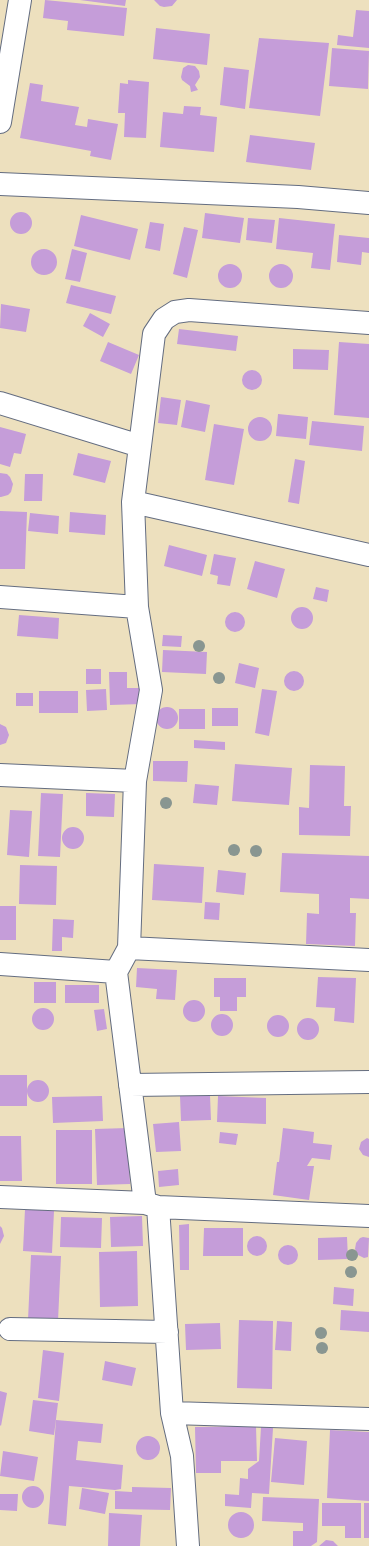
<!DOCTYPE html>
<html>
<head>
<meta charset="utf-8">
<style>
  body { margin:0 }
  canvas { display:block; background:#ede0be }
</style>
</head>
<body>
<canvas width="369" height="1546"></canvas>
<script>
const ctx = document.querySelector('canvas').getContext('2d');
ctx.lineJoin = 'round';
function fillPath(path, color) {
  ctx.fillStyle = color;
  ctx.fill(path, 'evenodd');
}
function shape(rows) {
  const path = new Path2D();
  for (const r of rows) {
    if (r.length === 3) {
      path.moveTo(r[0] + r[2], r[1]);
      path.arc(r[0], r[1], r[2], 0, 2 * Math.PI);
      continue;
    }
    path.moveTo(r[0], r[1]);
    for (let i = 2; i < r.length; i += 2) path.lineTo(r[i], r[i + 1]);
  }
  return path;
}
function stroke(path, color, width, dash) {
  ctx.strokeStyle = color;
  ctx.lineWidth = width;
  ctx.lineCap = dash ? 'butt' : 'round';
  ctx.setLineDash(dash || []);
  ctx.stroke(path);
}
fillPath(shape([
  [45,0,127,8,124,36,67,30,68,21,43,18],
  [80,0,126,0,125,6],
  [154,0,177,0,172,6,164,7,160,6],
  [356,10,369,11,369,48,337,45,338,35,353,37],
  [156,28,210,34,207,65,153,59],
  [259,38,329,43,320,116,249,108],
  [332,48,369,51,368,89,329,86],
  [188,65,195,66,199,71,200,77,195,85,198,90,191,92,190,86,182,80,181,77,183,68],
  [224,67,249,70,245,109,220,105],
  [128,80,149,82,146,138,124,137,125,113,118,113,120,83,128,84],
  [30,83,43,85,41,101,79,107,75,125,87,127,88,119,118,124,111,160,90,156,91,151,20,138],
  [184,106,201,107,200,115,217,117,214,152,160,147,163,112,183,114],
  [250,135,315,143,311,170,246,162],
  [21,223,11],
  [205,213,244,218,240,243,202,238],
  [81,215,138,229,130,260,74,246],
  [248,218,275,220,272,243,246,240],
  [279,218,335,224,330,270,311,268,313,253,276,249],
  [150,222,164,224,160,251,145,248],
  [184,227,198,230,187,278,173,274],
  [339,235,369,238,369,253,362,252,361,265,337,262],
  [72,249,87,253,80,282,65,279],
  [44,262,13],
  [281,276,12],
  [230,276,12],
  [71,285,116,296,111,314,66,303],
  [1,304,30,309,26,332,0,328],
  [90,313,110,324,103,337,83,326],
  [179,329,238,336,236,351,177,344],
  [108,342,139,355,131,374,100,361],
  [339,342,369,344,369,418,334,415],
  [293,349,329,350,328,370,293,369],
  [252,380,10],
  [161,397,181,400,177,425,158,423],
  [186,400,210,405,205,432,181,427],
  [278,414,308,417,306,439,276,436],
  [260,429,12],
  [312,421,364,426,362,451,309,445],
  [214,424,244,429,234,485,205,480],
  [0,427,26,434,21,454,14,453,10,467,0,464],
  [78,453,111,461,105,483,73,475],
  [295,459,305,461,299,504,288,502],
  [0,473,7,474,10,477,13,484,11,492,8,495,1,497,0,497],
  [25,474,43,474,42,501,24,501],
  [0,511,27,512,25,569,0,569],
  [70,512,106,515,105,535,69,532],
  [30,513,59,516,58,534,28,531],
  [169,545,207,555,202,576,164,566],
  [214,554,236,558,230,586,217,584,218,576,210,574],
  [255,561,285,569,277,598,247,589],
  [316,587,329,590,327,602,313,599],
  [302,618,11],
  [235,622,10],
  [19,615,59,618,58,639,17,636],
  [163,635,182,636,181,647,162,646],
  [163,650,207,652,206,674,162,672],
  [239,663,259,668,255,688,235,683],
  [86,669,101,669,101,684,86,684],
  [294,681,10],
  [109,672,127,672,127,688,141,688,142,704,110,705],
  [106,689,107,710,87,711,86,690],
  [262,689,277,691,269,736,255,733],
  [39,691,78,691,78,713,39,713],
  [16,693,33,693,33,706,16,706],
  [167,718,11],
  [212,708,238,708,238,726,212,726],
  [179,709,205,709,205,729,179,729],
  [0,724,6,727,9,735,6,743,0,745],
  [194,740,225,742,225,750,194,748],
  [153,761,188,761,187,782,153,781],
  [235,764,292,768,289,805,232,801],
  [310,765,345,766,344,806,351,806,350,836,299,835,299,807,309,808],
  [195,784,219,786,217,805,193,803],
  [41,793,63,794,60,857,38,856],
  [86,793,115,794,114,817,86,816],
  [10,810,32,811,29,857,7,855],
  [73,838,11],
  [282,853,369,856,369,899,350,898,350,913,356,913,355,946,306,944,307,913,319,914,319,894,280,892],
  [154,864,204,867,202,903,152,900],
  [20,865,57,866,56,905,19,904],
  [218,870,246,873,244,895,216,892],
  [205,902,220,903,219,920,204,919],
  [0,906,16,906,16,940,0,940],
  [53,919,74,920,73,938,62,937,62,951,52,951],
  [137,968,177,970,175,1000,156,999,157,989,136,987],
  [318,977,356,978,354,1023,334,1021,335,1008,316,1007],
  [214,978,246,978,246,997,237,997,237,1011,220,1011,220,997,214,997],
  [34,982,56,982,56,1003,34,1003],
  [65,985,99,985,99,1003,65,1003],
  [194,1011,11],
  [43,1019,11],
  [104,1009,107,1029,97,1031,94,1010],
  [222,1025,11],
  [278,1026,11],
  [308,1029,11],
  [0,1075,27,1075,27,1106,0,1106],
  [38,1091,11],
  [210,1095,211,1120,181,1121,180,1096],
  [102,1096,103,1121,53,1123,52,1097],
  [218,1096,266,1098,266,1124,217,1122],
  [179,1122,181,1151,156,1152,153,1124],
  [128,1128,130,1184,97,1185,95,1129],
  [283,1128,314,1132,313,1143,332,1145,330,1160,312,1158,307,1166,314,1166,309,1200,273,1195,277,1162,279,1162],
  [56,1130,92,1130,92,1184,56,1184],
  [220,1132,238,1134,236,1145,219,1143],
  [0,1136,21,1136,22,1181,0,1181],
  [367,1138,369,1139,369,1157,363,1155,359,1149,361,1142],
  [178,1169,179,1185,159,1187,158,1171],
  [25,1209,54,1211,52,1253,23,1251],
  [142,1216,143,1246,111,1247,110,1217],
  [61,1217,102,1218,101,1248,60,1247],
  [189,1224,189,1270,180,1270,179,1225],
  [0,1226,2,1228,4,1236,0,1244],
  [204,1228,243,1228,243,1256,203,1256],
  [257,1246,10],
  [347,1237,348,1259,318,1260,318,1238],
  [363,1237,369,1238,368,1257,364,1258,358,1255,355,1249,356,1243,360,1238],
  [288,1255,10],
  [137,1251,138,1306,100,1307,99,1252],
  [31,1255,61,1256,58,1321,28,1320],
  [334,1287,354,1289,353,1306,333,1304],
  [341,1310,369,1312,369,1332,340,1330],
  [239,1320,273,1321,272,1389,237,1388],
  [277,1321,292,1322,291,1351,275,1350],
  [220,1323,221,1349,186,1350,185,1324],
  [43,1350,64,1353,59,1401,38,1398],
  [105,1361,136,1368,132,1386,102,1380],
  [0,1391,7,1393,1,1426,0,1425],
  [33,1400,58,1403,54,1435,29,1431],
  [56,1420,103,1424,101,1443,78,1441,76,1460,123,1465,121,1489,115,1490,69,1486,66,1526,48,1524],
  [256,1426,257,1461,221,1461,221,1473,196,1473,195,1427],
  [261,1427,273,1428,269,1494,252,1493,251,1508,225,1506,225,1494,239,1495,240,1478,248,1479,248,1469,259,1461],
  [330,1430,369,1432,369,1501,327,1498],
  [148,1448,12],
  [275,1438,307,1441,304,1485,271,1482],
  [3,1451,38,1457,34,1481,0,1476],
  [33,1497,11],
  [132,1487,171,1488,170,1510,115,1509,115,1491,132,1492],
  [82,1488,109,1493,105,1514,79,1509],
  [0,1494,18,1494,17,1511,0,1510],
  [263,1497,319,1499,317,1542,311,1546,293,1546,293,1531,303,1531,303,1523,262,1521],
  [322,1503,361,1503,361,1538,345,1538,345,1526,322,1526],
  [364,1503,369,1503,369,1538,364,1538],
  [241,1525,13],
  [109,1513,142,1515,140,1546,108,1546],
  [326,1540,333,1541,338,1546,319,1546]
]), '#c59dd9');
const minor = shape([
  [0,122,20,0],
  [0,184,298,197,369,203],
  [0,403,140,446],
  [133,502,369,555],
  [0,597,137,607],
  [0,775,135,781],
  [129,948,369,960],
  [0,964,116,972],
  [130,1085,369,1082],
  [0,1197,145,1203,158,1207,369,1216],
  [145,1203,116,972,129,948,135,781,151,690,137,607,133,502,154,334,164,319,175,312,189,310,369,323],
  [158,1207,172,1413,182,1456,188,1546],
  [10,1329,167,1332],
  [172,1413,369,1419]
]);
stroke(minor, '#646d80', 24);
stroke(minor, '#fff', 22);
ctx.fillStyle = '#899691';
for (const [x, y] of [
  [199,646],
  [219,678],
  [166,803],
  [234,850],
  [256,851],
  [352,1255],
  [351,1272],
  [321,1333],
  [322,1348]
]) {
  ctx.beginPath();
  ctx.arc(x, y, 6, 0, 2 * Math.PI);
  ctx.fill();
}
</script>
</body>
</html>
